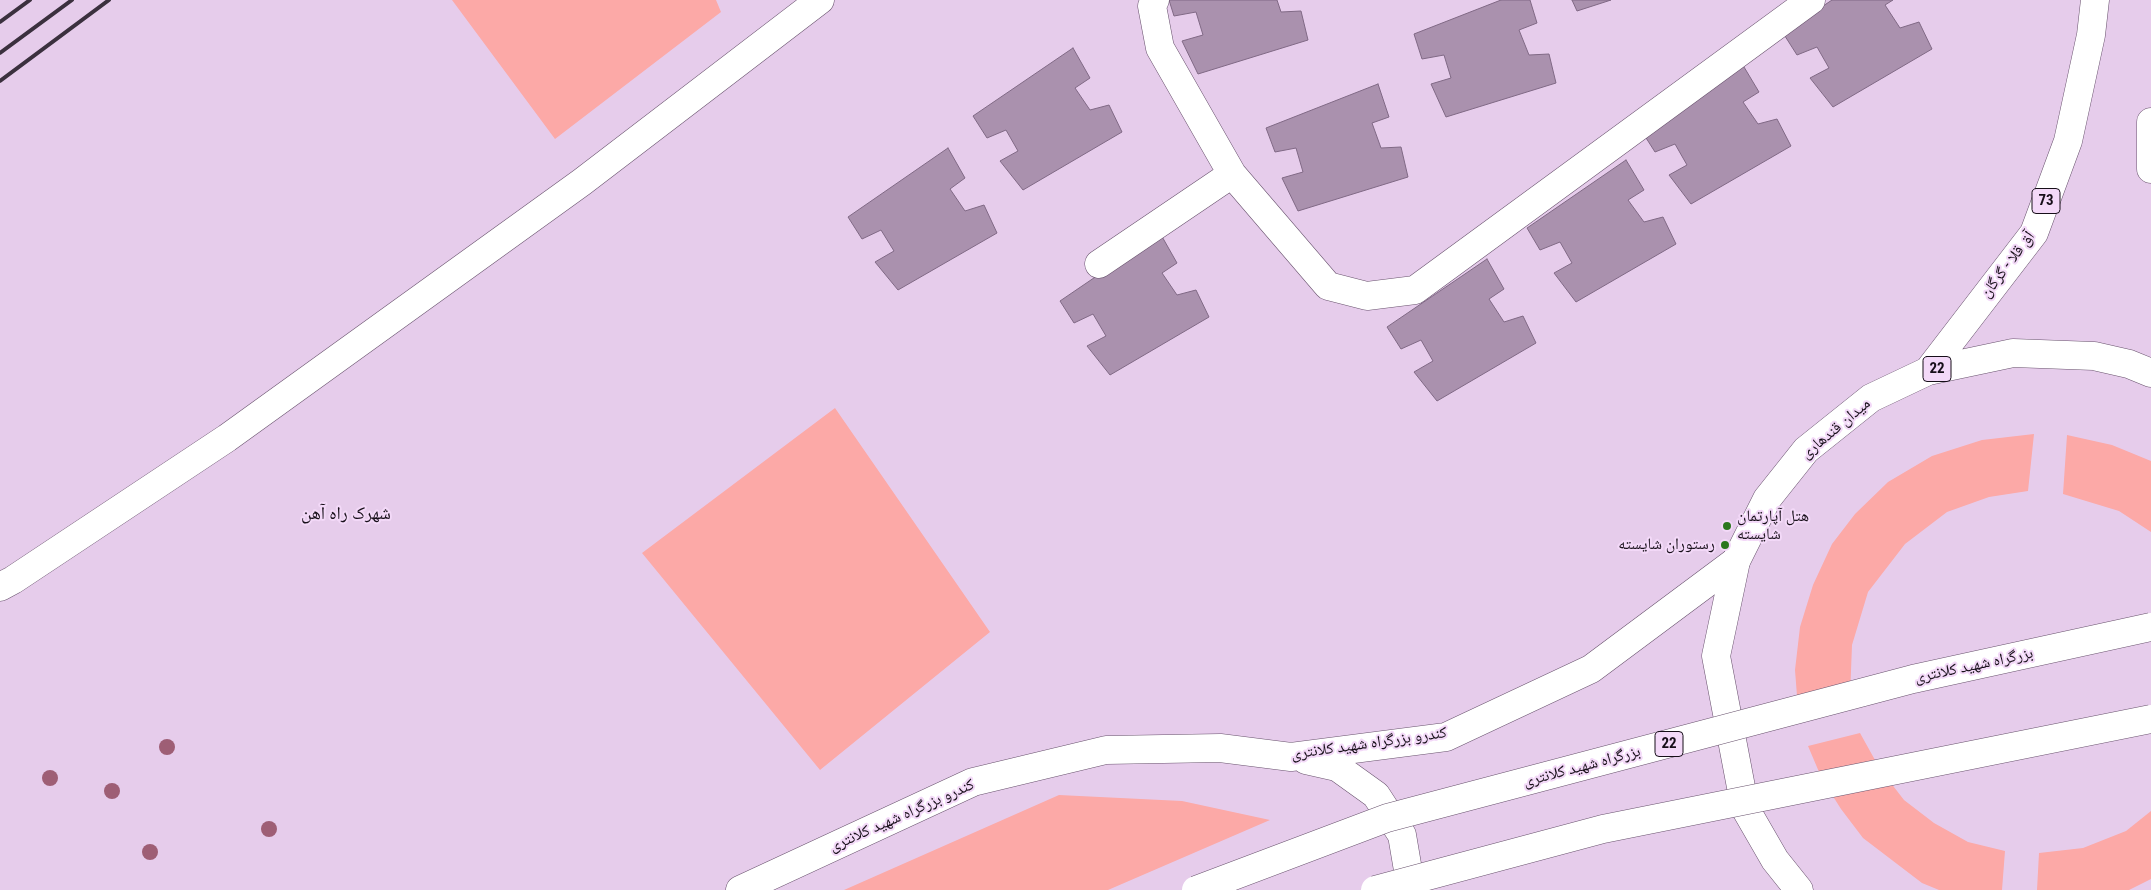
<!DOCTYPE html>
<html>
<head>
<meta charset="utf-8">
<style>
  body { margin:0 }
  canvas { display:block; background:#e6cceb }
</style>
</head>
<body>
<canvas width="2151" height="890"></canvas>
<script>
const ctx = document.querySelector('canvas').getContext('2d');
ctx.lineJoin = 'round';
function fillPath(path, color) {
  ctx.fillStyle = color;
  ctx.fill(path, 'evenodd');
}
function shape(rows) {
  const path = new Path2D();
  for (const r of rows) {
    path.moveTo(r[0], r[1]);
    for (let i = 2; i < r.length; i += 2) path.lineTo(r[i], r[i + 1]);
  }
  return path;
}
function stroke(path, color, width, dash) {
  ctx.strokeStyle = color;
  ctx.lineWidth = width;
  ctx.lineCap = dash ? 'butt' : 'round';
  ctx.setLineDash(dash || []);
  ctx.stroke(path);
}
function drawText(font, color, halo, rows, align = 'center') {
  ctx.font = font + ' "Roboto Condensed","Noto Naskh Arabic",sans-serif';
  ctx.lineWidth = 4;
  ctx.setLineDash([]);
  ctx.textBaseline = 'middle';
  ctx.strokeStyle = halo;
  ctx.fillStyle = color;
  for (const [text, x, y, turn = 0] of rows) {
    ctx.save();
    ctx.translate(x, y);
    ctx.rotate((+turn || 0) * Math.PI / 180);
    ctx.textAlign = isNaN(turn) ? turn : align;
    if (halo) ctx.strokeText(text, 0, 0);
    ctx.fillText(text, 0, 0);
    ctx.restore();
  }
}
fillPath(shape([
  [452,0,716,0,721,12,555,139],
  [835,408,990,632,820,770,642,553],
  [2034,434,2028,491,1989,497,1947,512,1905,544,1868,592,1852,645,1850,697,1798,709,1795,670,1800,627,1813,585,1832,544,1855,514,1888,482,1932,456,1982,440],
  [2067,435,2112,445,2151,461,2151,532,2119,511,2063,494],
  [1860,733,1880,769,1904,800,1934,823,1968,842,2005,851,2002,890,1939,890,1922,883,1863,838,1841,809,1822,779,1808,746],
  [1059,795,1182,801,1270,820,1108,890,844,890],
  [2151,811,2151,879,2129,890,2037,890,2039,853,2083,848,2126,831]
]), '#fca9a7');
const building = shape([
  [1169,0,1277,0,1281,12,1301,11,1308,40,1198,74,1182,41,1203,35,1196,12,1174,16,1169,0],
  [1501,0,1530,0,1537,23,1519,30,1529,55,1549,54,1556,83,1446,117,1431,84,1451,78,1444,55,1422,59,1414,34,1501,0],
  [1572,0,1611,0,1577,11,1572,0],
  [1832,0,1893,0,1885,5,1900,28,1919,22,1932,49,1833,107,1810,78,1829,68,1817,47,1797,55,1783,33,1832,0],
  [1073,48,1090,78,1075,88,1090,110,1109,105,1122,132,1023,190,1000,161,1018,151,1006,130,987,138,973,116,1073,48],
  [1741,62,1759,92,1743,102,1758,124,1777,119,1791,146,1691,204,1669,175,1687,165,1675,144,1655,152,1641,130,1741,62],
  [1378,84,1389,117,1372,123,1381,148,1401,147,1408,177,1298,211,1282,178,1303,172,1296,148,1275,152,1266,128,1378,84],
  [948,148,965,178,950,189,965,211,984,205,997,233,898,290,875,262,894,251,881,230,862,239,848,217,948,148],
  [1626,160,1644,190,1628,200,1644,222,1663,217,1676,244,1576,302,1554,273,1572,263,1560,242,1540,250,1527,228,1626,160],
  [1160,233,1177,263,1162,273,1177,295,1196,290,1209,317,1110,375,1087,346,1106,336,1093,314,1074,323,1060,301,1160,233],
  [1487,259,1504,289,1489,299,1504,322,1523,316,1536,343,1437,401,1414,372,1433,361,1421,340,1401,349,1387,327,1487,259]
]);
fillPath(building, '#aa91ae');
stroke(building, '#806985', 1);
const street = shape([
  [1155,0,1152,6,1160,48,1232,174,1328,286,1367,296,1415,290,1811,0],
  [1099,264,1232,174],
  [0,587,13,580,227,438,582,182,820,0]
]);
const secondary = shape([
  [1306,760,1337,767,1376,795,1402,835,1410,882,1408,890],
  [740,890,973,782,1106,750,1220,748,1291,757,1446,737,1591,669,1736,561]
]);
const highway = shape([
  [2151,122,2151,169],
  [1928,371,2034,233,2068,141,2091,35,2095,0],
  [1799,890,1775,860,1745,808,1716,656,1736,561,1767,499,1806,450,1871,398,1928,371,2013,353,2094,356,2129,364,2151,373]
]);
stroke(street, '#69536e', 29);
stroke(secondary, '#69536e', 29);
stroke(highway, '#69536e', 29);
stroke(street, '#fff', 28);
stroke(secondary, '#fff', 28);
stroke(highway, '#fff', 28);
stroke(shape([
  [0,22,30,0],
  [0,53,72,0],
  [0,81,109,0]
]), '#3b303e', 4);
const highwayBridge = shape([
  [1196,890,1387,818,1913,679,2151,627],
  [1375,890,1603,829,2151,719]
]);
stroke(highwayBridge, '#69536e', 29, []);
stroke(highwayBridge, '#fff', 28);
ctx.fillStyle = '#9e5e75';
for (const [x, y] of [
  [167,747],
  [50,778],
  [112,791],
  [269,829],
  [150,852]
]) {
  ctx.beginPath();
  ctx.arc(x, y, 8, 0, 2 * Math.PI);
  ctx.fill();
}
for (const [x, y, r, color] of [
  [1727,526,5,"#2b771e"],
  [1725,545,5,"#2b771e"]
]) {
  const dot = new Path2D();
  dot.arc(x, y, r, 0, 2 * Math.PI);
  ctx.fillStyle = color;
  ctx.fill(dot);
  stroke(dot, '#f3d9f8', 2);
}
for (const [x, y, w] of [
  [2046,201,28],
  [1937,369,28],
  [1669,744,28]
]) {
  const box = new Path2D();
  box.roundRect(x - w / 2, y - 12.5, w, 25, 4);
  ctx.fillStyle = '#f3d9f8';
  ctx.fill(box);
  stroke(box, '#170f19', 1);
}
drawText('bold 15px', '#170f19', null, [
  ["73",2046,201],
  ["22",1937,369],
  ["22",1669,744]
]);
drawText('16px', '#170f19', '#f3d9f8', [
  ["آق قلا - گرگان",2008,265,-53],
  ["میدان قندهاری",1836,429,-40],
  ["بزرگراه شهید کلانتری",1974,666,-12],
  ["کندرو بزرگراه شهید کلانتری",1369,744,-8],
  ["بزرگراه شهید کلانتری",1582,767,-15],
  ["کندرو بزرگراه شهید کلانتری",902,816,-24]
]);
drawText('16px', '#170f19', '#f3d9f8', [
  ["هتل آپارتمان",1737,517],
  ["شایسته",1737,535],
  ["رستوران شایسته",1715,545,"right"]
], 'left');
drawText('18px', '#170f19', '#f3d9f8', [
  ["شهرک راه آهن",346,514]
]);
</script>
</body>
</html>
